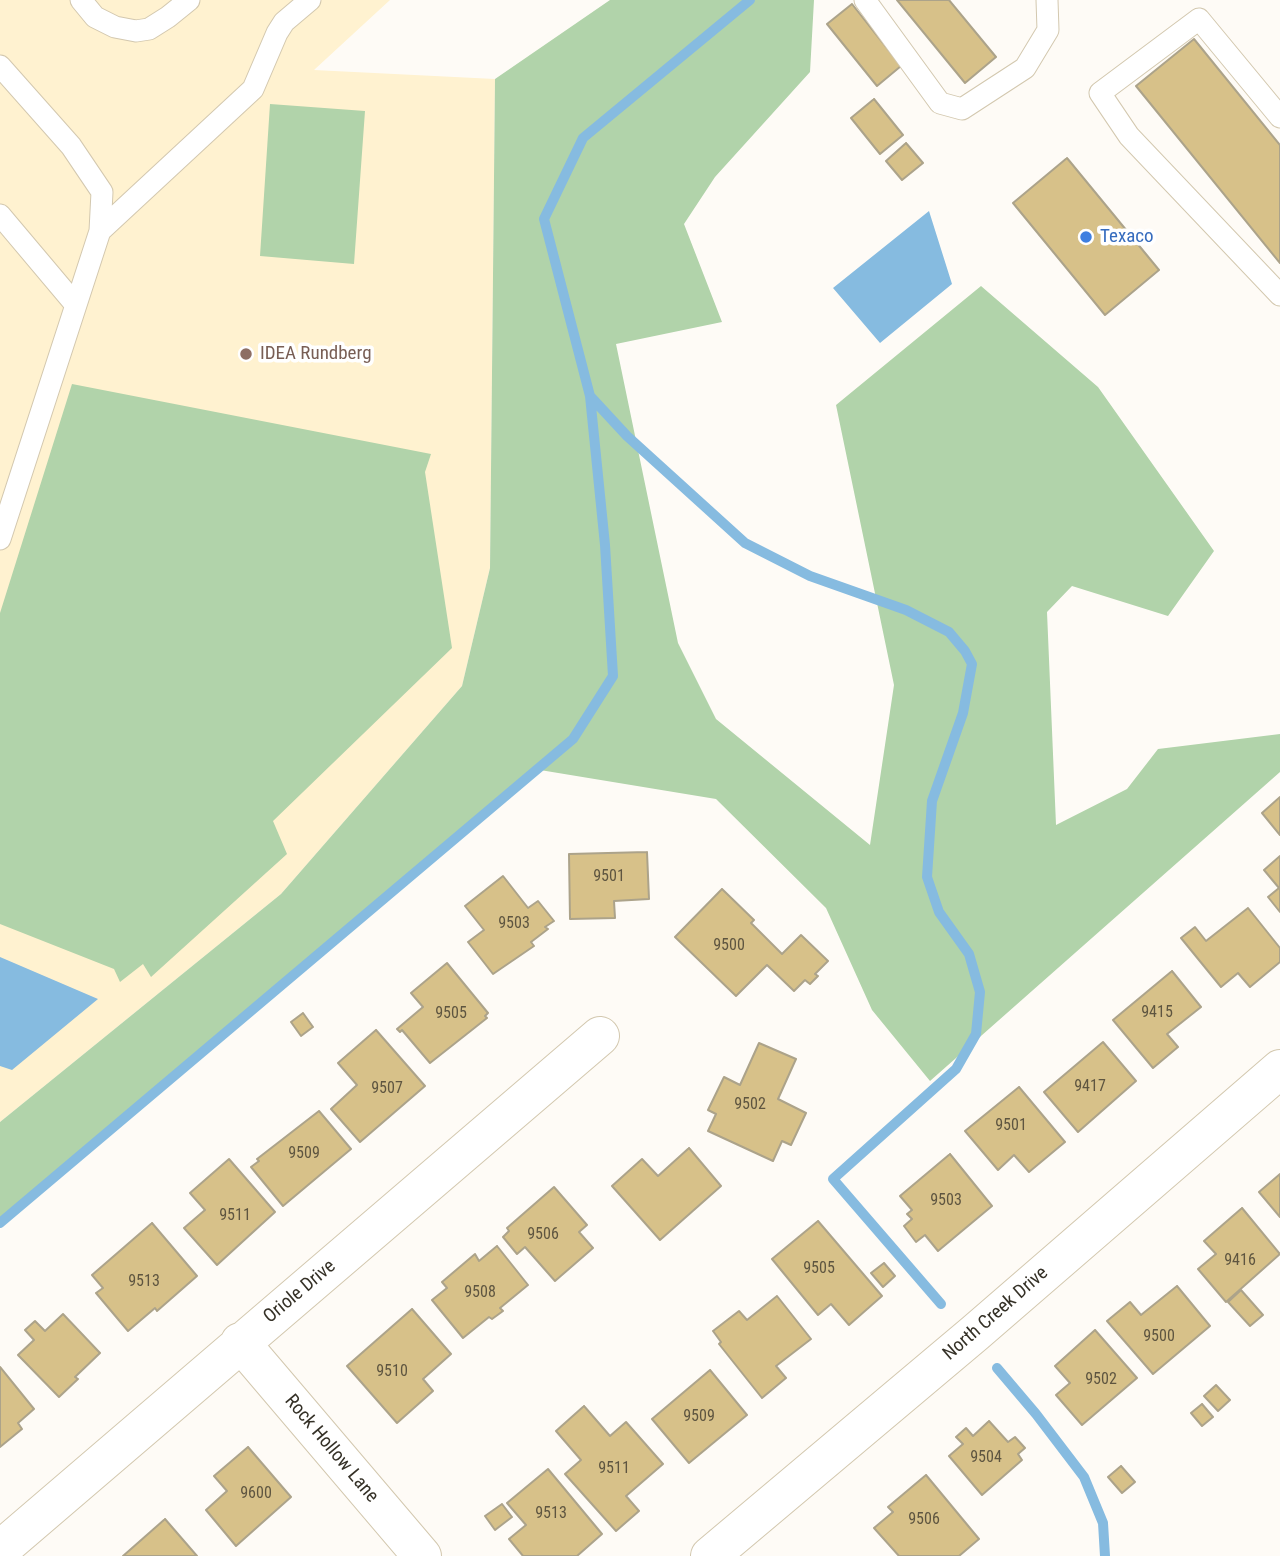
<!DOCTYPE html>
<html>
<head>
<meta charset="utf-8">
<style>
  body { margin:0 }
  canvas { display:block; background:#fefbf6 }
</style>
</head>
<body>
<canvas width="1280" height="1556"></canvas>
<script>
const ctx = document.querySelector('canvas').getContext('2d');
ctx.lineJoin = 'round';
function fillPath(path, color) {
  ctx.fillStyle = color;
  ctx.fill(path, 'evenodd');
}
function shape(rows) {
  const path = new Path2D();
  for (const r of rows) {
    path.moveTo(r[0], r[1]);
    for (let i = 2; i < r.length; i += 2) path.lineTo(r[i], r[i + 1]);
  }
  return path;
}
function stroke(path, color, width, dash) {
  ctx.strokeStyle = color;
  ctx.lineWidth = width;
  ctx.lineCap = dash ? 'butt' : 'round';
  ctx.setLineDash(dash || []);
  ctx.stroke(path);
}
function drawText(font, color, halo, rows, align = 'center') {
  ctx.font = font + ' "Roboto Condensed",sans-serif';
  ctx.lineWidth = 7;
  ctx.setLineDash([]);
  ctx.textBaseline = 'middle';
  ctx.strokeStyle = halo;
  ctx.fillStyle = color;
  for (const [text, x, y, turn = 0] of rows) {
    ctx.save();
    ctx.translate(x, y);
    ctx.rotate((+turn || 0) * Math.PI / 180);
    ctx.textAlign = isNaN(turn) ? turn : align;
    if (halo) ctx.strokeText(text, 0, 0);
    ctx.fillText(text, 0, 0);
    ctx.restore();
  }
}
fillPath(shape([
  [0,0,390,0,314,70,495,79,490,568,462,686,281,894,0,1122]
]), '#fff2d0');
fillPath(shape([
  [610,0,814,0,810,72,715,177,684,224,722,322,616,344,678,643,716,719,870,845,894,685,836,405,981,286,1098,387,1214,551,1168,616,1072,586,1047,612,1056,825,1127,789,1158,749,1280,734,1280,772,930,1081,872,1010,826,908,716,799,540,770,0,1228,0,1122,281,894,462,686,490,568,495,79],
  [270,104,365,111,354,264,260,256],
  [72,384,431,454,425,472,452,648,273,821,287,854,151,977,143,964,120,982,114,969,0,924,0,613]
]), '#b1d3aa');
fillPath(shape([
  [929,211,952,284,880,343,833,288],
  [0,957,98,999,12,1070,0,1066]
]), '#86bbe0');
stroke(shape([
  [590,396,627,436,745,543,810,576,906,610,949,632,965,651,972,664,963,713,932,801,927,877,939,912,969,954,980,992,976,1034,956,1069,833,1179,941,1304],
  [0,1223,573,739,613,676,605,545,590,396,544,219,583,138,750,0],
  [997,1368,1036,1414,1084,1477,1103,1523,1105,1556]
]), '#86bbe0', 10);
const building = shape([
  [897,0,949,0,996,57,965,83,897,0],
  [852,4,901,66,877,86,827,24,852,4],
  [1194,39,1280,145,1280,263,1136,86,1194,39],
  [874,99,903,135,880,154,851,118,874,99],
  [906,143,923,163,902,180,886,161,906,143],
  [1067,158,1159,270,1105,315,1013,203,1067,158],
  [1280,797,1280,835,1262,813,1280,797],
  [647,852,649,899,614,901,615,918,570,919,569,854,647,852],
  [1280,856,1280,912,1268,897,1279,888,1264,870,1280,856],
  [503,876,528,908,538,901,554,921,545,927,548,929,531,942,534,946,493,974,468,942,484,930,465,906,503,876],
  [722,889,754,920,751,923,782,954,801,935,828,961,815,974,818,976,810,984,805,980,794,991,767,965,736,996,675,937,722,889],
  [1248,908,1280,948,1280,962,1250,987,1238,973,1221,987,1181,938,1195,927,1206,941,1248,908],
  [447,963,488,1013,485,1016,487,1018,430,1063,402,1030,400,1032,397,1029,423,1007,411,993,447,963],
  [1172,971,1201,1007,1167,1034,1178,1047,1153,1068,1113,1020,1172,971],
  [303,1013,313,1027,301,1036,291,1022,303,1013],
  [376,1030,425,1086,360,1142,331,1109,357,1085,338,1063,376,1030],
  [1103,1042,1136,1081,1078,1132,1044,1092,1103,1042],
  [759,1043,796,1059,778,1099,806,1113,791,1145,782,1141,773,1161,708,1131,716,1114,708,1110,724,1077,740,1085,759,1043],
  [1019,1087,1065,1142,1029,1172,1014,1155,998,1170,965,1131,1019,1087],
  [319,1111,351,1149,283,1206,251,1167,259,1161,257,1159,319,1111],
  [689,1148,721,1186,660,1240,612,1186,642,1159,658,1176,689,1148],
  [950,1154,992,1206,938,1251,925,1235,916,1242,904,1226,912,1219,907,1214,912,1210,900,1196,950,1154],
  [229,1159,275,1212,217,1265,184,1228,205,1210,190,1193,229,1159],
  [1280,1174,1280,1217,1259,1192,1280,1174],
  [554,1187,587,1225,579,1232,593,1248,555,1281,525,1247,517,1254,503,1237,509,1231,507,1228,554,1187],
  [1242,1208,1280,1254,1226,1302,1198,1269,1216,1254,1204,1241,1242,1208],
  [818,1221,882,1296,849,1325,831,1304,818,1315,772,1259,818,1221],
  [152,1223,197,1276,157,1311,155,1308,128,1331,96,1293,103,1288,92,1275,152,1223],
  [497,1246,528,1285,500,1308,503,1311,492,1319,489,1317,463,1338,432,1300,447,1288,442,1282,475,1254,479,1261,497,1246],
  [884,1263,895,1276,883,1287,871,1273,884,1263],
  [1177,1286,1210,1326,1153,1374,1107,1321,1130,1302,1141,1315,1177,1286],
  [1241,1290,1263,1315,1250,1326,1228,1302,1241,1290],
  [777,1296,811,1339,776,1366,786,1378,762,1398,719,1344,721,1342,713,1331,739,1311,747,1320,777,1296],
  [412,1309,451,1354,423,1379,433,1391,397,1423,347,1366,412,1309],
  [63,1314,100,1353,75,1377,78,1379,59,1397,18,1355,34,1340,25,1330,35,1321,45,1331,63,1314],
  [1095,1330,1137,1378,1082,1425,1056,1395,1070,1383,1055,1366,1095,1330],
  [0,1367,34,1409,18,1423,22,1429,0,1447,0,1367],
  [710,1370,747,1415,689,1463,652,1419,710,1370],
  [1216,1385,1230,1400,1218,1411,1204,1396,1216,1385],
  [1202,1404,1213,1417,1202,1426,1191,1413,1202,1404],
  [584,1406,610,1436,626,1422,663,1464,626,1496,639,1511,616,1531,565,1474,581,1460,556,1431,584,1406],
  [989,1421,1008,1442,1015,1437,1025,1448,1018,1454,1022,1460,982,1495,949,1456,963,1444,956,1437,966,1428,973,1436,989,1421],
  [248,1447,291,1497,236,1546,206,1510,227,1491,214,1476,248,1447],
  [1121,1466,1135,1482,1122,1493,1108,1477,1121,1466],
  [548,1469,602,1534,577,1556,523,1556,509,1539,526,1525,507,1503,548,1469],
  [926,1475,979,1539,959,1556,899,1556,874,1528,893,1512,888,1507,926,1475],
  [502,1504,512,1517,495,1530,485,1516,502,1504],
  [165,1519,197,1556,123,1556,165,1519]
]);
fillPath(building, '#d7c189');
stroke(building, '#aca38a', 2);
const service = shape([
  [81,0,95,17,115,27,136,31,149,29,168,17,189,0],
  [865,0,940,103,962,109,1025,68,1048,30,1047,0],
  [0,66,71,146,102,192,100,231,0,539],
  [1280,117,1199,19,1100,93,1129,136,1280,295],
  [0,215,75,304],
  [100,231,253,89,277,33,284,22,310,0]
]);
const minor = shape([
  [240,1342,422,1556],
  [0,1550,600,1036],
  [710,1556,975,1333,1280,1069]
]);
stroke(service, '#d3c8af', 23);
stroke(minor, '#d3c8af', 40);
stroke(service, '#fff', 21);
stroke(minor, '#fff', 38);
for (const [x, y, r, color] of [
  [1086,237,7,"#3f7fe0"],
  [246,354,7,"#8d6e63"]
]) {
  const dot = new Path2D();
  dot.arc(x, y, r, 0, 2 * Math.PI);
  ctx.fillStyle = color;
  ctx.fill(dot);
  stroke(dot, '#fff', 2.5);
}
drawText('16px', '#5e5540', null, [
  ["9501",609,877],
  ["9503",514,924],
  ["9500",729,946],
  ["9415",1157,1013],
  ["9505",451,1014],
  ["9417",1090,1087],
  ["9507",387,1089],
  ["9502",750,1105],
  ["9501",1011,1126],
  ["9509",304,1154],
  ["9503",946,1201],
  ["9511",235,1216],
  ["9506",543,1235],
  ["9416",1240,1261],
  ["9505",819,1269],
  ["9513",144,1282],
  ["9508",480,1293],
  ["9500",1159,1337],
  ["9510",392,1372],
  ["9502",1101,1380],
  ["9509",699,1417],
  ["9504",986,1458],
  ["9511",614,1469],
  ["9600",256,1494],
  ["9513",551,1514],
  ["9506",924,1520]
]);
drawText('19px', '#366cbe', '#fff', [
  ["Texaco",1100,237]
], 'left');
drawText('19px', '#785e54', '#fff', [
  ["IDEA Rundberg",260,354]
], 'left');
drawText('19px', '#353127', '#fff', [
  ["Oriole Drive",300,1292,-40],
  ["North Creek Drive",996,1314,-41],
  ["Rock Hollow Lane",331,1449,50]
]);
</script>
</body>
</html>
